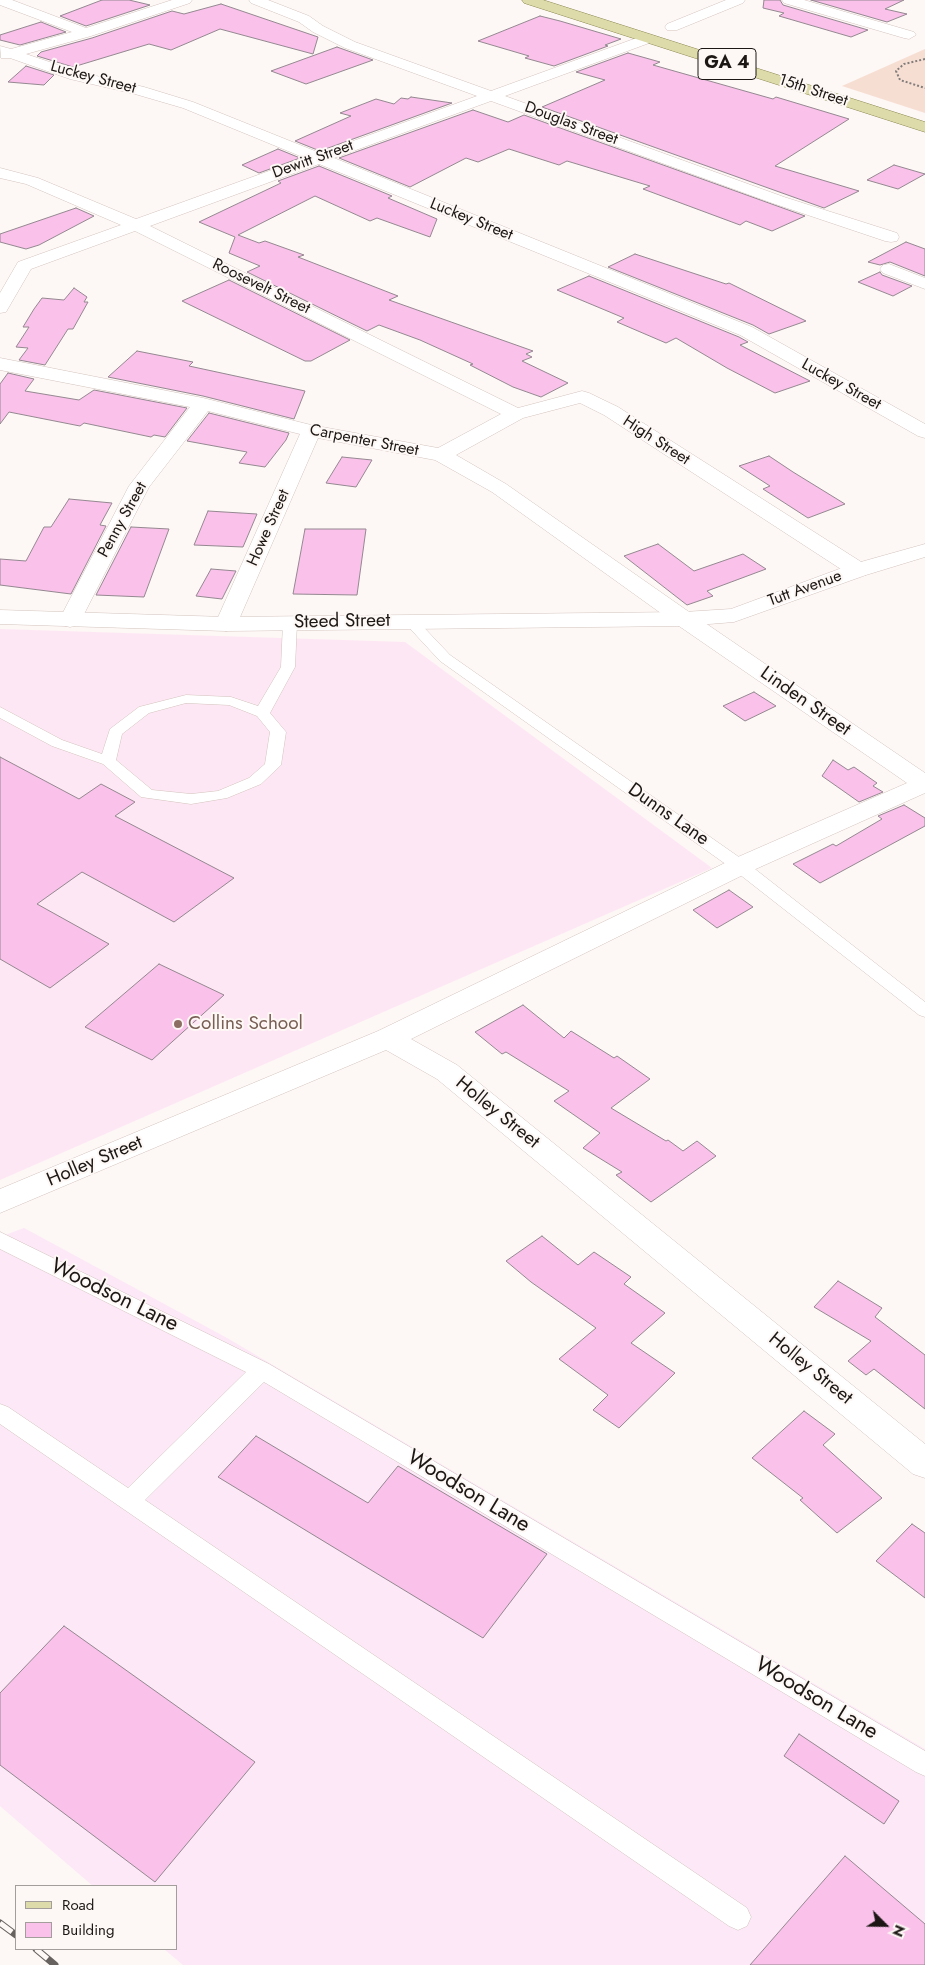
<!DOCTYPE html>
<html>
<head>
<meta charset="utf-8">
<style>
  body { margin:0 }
  #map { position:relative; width:925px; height:1965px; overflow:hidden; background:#fdf7f5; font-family:Jost,sans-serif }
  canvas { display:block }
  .legend { position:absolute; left:15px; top:1885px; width:162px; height:65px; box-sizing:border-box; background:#fdf7f5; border:1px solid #a39d9b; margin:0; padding:6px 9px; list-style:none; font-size:15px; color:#1c1715 }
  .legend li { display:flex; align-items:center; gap:10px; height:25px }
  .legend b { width:25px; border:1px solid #a39d9b }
  .north { position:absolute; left:860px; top:1900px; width:50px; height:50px; -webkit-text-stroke:4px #fdf7f5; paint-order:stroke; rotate:113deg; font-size:14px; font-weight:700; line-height:20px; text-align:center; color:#1c1715 }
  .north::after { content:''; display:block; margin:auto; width:18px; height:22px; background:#1c1715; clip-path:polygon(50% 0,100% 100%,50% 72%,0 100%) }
</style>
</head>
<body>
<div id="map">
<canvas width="925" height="1965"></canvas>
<ul class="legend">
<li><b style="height:6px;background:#dddba9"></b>Road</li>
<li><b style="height:14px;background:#fac1ea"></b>Building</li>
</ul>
<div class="north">N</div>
</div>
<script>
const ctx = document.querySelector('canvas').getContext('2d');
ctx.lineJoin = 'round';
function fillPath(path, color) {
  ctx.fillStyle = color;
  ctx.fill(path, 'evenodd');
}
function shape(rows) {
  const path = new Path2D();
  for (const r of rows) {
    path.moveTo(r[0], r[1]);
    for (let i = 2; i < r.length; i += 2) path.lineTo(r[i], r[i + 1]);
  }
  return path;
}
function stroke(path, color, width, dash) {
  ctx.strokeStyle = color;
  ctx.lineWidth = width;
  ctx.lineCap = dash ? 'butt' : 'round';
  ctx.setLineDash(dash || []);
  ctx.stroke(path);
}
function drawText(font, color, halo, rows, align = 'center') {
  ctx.font = font + ' Jost,sans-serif';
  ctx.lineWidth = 4;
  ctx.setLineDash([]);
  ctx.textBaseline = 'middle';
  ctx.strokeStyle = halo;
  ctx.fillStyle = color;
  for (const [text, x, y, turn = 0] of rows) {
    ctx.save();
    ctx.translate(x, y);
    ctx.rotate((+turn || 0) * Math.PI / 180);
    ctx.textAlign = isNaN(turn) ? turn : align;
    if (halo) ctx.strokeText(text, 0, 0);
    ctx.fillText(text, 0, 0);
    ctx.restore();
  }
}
fillPath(shape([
  [24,1228,227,1338,925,1749,925,1965,183,1965,164,1949,176,1949,176,1886,93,1886,0,1806,0,1237]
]), '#fce8f7');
fillPath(shape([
  [0,629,405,642,712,868,0,1180]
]), '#fee7f4');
fillPath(shape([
  [925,49,925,113,842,86]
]), '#f7ded3');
const building = shape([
  [102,0,129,0,150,5,86,26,60,16,102,0],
  [764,0,780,0,783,5,868,30,851,37,779,16,784,13,763,8,764,0],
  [811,0,904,0,885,9,907,14,887,22,811,0],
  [221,4,318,37,313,54,220,29,171,50,149,44,73,67,37,56,41,52,92,38,172,11,184,14,221,4],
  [540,16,560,21,621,39,605,45,608,46,554,66,525,58,529,56,478,41,540,16],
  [41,22,66,32,20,45,0,40,0,35,41,22],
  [337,47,373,60,306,84,271,71,337,47],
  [628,53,660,62,653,65,773,99,776,97,849,119,775,166,859,191,824,208,542,107,605,80,576,72,628,53],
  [26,66,54,75,44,85,8,82,26,66],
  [411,97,452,103,320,151,295,141,351,116,340,113,376,99,394,104,401,98,408,99,411,97],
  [473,110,508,122,524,115,805,216,772,231,746,221,740,225,643,189,650,186,567,161,559,165,509,149,478,162,466,158,410,187,339,158,473,110],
  [278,149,300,158,259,173,242,165,278,149],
  [894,165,925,174,898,189,867,180,894,165],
  [319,166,392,196,388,198,437,219,430,237,377,218,370,221,315,196,238,235,259,243,265,241,304,255,298,257,398,296,389,300,533,351,526,354,532,357,522,361,568,383,541,397,513,387,470,365,473,364,420,340,379,325,367,331,247,272,260,266,229,253,235,237,199,222,281,183,278,181,319,166],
  [76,208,94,216,39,245,26,249,0,242,0,234,76,208],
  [906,242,925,249,925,276,890,262,880,265,868,262,906,242],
  [635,254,726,284,729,283,806,321,769,334,753,325,608,267,635,254],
  [880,272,882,275,912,286,893,296,858,282,880,272],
  [589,276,739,337,748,342,740,345,810,381,775,393,727,368,676,338,666,343,617,322,624,318,557,290,589,276],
  [229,280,350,340,311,361,305,361,182,301,229,280],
  [74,288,87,297,84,302,88,302,73,329,68,329,45,365,19,360,28,348,16,347,29,327,23,327,34,309,42,298,64,300,74,288],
  [137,351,193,362,189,366,305,391,294,419,203,396,108,377,137,351],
  [8,373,34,379,25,391,79,400,94,390,187,408,165,437,154,435,151,437,84,423,80,426,9,412,0,424,0,384,8,373],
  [209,413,289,433,286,440,265,467,239,463,247,452,187,441,209,413],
  [769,456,793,472,845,504,808,518,763,489,770,486,739,466,769,456],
  [342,457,372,460,356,487,326,483,342,457],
  [69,499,112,503,100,525,106,526,71,594,0,585,0,559,26,561,44,527,51,527,69,499],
  [208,511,257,514,243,547,194,545,208,511],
  [131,527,169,529,144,597,96,595,131,527],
  [305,529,366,529,357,595,293,594,305,529],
  [658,544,694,571,743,554,766,569,707,591,713,596,687,605,624,556,658,544],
  [211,569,236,571,222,599,196,596,211,569],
  [754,692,776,706,745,721,723,706,754,692],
  [0,757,79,799,101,784,135,802,115,816,234,878,174,922,82,872,37,904,109,944,50,988,0,959,0,757],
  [833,760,848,770,854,767,877,783,873,786,883,792,859,802,822,776,833,760],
  [904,805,925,818,925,826,820,883,793,864,833,844,836,846,882,819,878,816,904,805],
  [729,890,753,907,717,928,693,910,729,890],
  [159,964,224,995,152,1060,85,1027,159,964],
  [523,1005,564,1038,571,1031,614,1058,617,1056,650,1079,611,1108,666,1141,668,1140,683,1151,697,1141,716,1156,651,1202,616,1175,622,1172,583,1148,600,1133,554,1101,569,1091,506,1052,502,1054,475,1032,523,1005],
  [542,1236,578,1265,594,1252,631,1277,624,1284,665,1313,631,1343,675,1373,619,1428,593,1410,608,1395,559,1359,596,1328,531,1282,506,1261,542,1236],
  [838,1281,882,1308,875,1317,925,1355,925,1409,874,1369,866,1375,848,1361,871,1341,814,1307,838,1281],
  [804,1411,835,1434,823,1445,882,1498,837,1533,800,1500,803,1498,752,1458,804,1411],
  [256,1436,368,1503,398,1466,547,1554,483,1638,218,1477,256,1436],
  [912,1524,925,1533,925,1598,876,1561,912,1524],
  [64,1626,255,1762,155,1882,0,1765,0,1693,64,1626],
  [799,1734,899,1801,884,1824,784,1756,799,1734],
  [845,1856,925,1924,925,1965,750,1965,845,1856]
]);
fillPath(building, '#fac1ea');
stroke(building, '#948890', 1);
const service = shape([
  [410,617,415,618,450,655,746,862,925,1002,925,1017,919,1015,734,870,440,661,403,621,405,618,410,617],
  [290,619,295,620,297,623,295,667,270,713,286,732,281,765,261,784,227,798,191,804,141,797,103,764,52,746,0,718,0,707,62,740,102,754,110,729,139,707,186,695,231,697,258,706,281,667,283,623,285,620,290,619],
  [186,703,229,705,257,716,270,732,265,764,249,778,218,791,191,794,152,790,116,760,122,734,149,713,186,703],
  [0,1232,269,1364,925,1751,925,1776,916,1772,264,1382,145,1500,747,1908,751,1917,747,1926,738,1930,729,1926,0,1424,0,1404,8,1407,128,1488,246,1372,0,1249,0,1232]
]);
const minor = shape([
  [0,0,12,0,86,28,172,0,192,0,190,3,91,36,26,54,79,72,144,87,193,102,320,153,477,96,345,48,313,32,299,22,251,3,249,0,268,0,309,16,323,26,355,42,491,91,642,36,652,36,654,39,652,42,505,96,784,197,897,233,899,237,897,241,891,242,885,241,772,203,491,101,334,158,752,327,925,424,925,438,918,436,740,335,319,164,150,226,518,408,582,391,589,393,618,407,866,565,869,570,866,575,858,576,850,575,604,415,580,403,523,418,456,455,506,484,692,614,925,773,925,793,749,872,411,1039,457,1065,925,1444,925,1478,913,1474,437,1079,386,1050,0,1213,0,1189,378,1031,731,860,907,783,676,624,492,492,435,460,318,438,237,624,234,629,226,631,218,629,215,624,300,434,208,411,149,487,81,620,78,625,70,627,62,625,59,620,129,486,190,407,0,370,0,358,203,398,311,425,438,448,501,414,135,231,31,269,6,312,0,313,0,293,18,262,121,225,26,184,0,178,0,168,38,178,136,219,305,158,183,108,135,94,70,79,10,58,1,58,0,46,11,49,72,32,0,5,0,0],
  [726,0,745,0,743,3,677,30,667,30,665,27,667,24,726,0],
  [782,0,804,0,914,32,916,35,909,39,904,38,784,3,782,0],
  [889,264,925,278,925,289,883,273,880,269,883,265,889,264]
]);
const tertiary = shape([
  [925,544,925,557,866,575,734,622,684,626,226,631,0,624,0,610,226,617,684,612,731,609,850,565,925,544]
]);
const primary = shape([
  [522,0,543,0,925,122,925,132,524,3,522,0]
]);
stroke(service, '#d3c4be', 1);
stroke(minor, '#d3c4be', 1);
stroke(tertiary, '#d3c4be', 1);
stroke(primary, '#8a8750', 1);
stroke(shape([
  [925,59,904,64,896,71,900,80,925,88]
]), '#827d7b', 2, [2, 2]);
fillPath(service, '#fff');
fillPath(minor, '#fff');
fillPath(tertiary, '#fff');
fillPath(primary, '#dddba9');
const rail = shape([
  [0,1923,16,1935],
  [36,1949,55,1965]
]);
stroke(rail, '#676260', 7);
stroke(rail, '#fdf7f5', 5, [15]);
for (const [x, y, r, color] of [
  [178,1024,5,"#8d6e63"]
]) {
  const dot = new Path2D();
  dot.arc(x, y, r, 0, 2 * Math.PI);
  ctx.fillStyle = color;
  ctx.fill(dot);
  stroke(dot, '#fdf7f5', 2);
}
drawText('16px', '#1c1715', '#fdf7f5', [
  ["Luckey Street",93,78,15],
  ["15th Street",813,91,18],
  ["Douglas Street",571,124,20],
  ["Dewitt Street",313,160,-20],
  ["Luckey Street",471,220,22],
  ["Roosevelt Street",261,287,26],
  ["Luckey Street",841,385,29],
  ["Carpenter Street",364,441,11],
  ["High Street",656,441,33],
  ["Penny Street",123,520,-61],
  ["Howe Street",269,528,-66],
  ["Tutt Avenue",805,589,-20]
]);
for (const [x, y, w] of [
  [727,64,58]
]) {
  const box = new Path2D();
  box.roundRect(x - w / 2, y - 15.5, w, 31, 4);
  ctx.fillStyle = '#fdf7f5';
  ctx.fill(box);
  stroke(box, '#1c1715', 1);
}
drawText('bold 18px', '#1c1715', null, [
  ["GA 4",727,64]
]);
drawText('19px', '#1c1715', '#fdf7f5', [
  ["Steed Street",342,622,-1],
  ["Linden Street",805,702,35],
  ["Dunns Lane",668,815,35],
  ["Holley Street",497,1113,39],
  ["Holley Street",95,1162,-23],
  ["Holley Street",810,1369,39]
]);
drawText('19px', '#785e54', '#fdf7f5', [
  ["Collins School",188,1024]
], 'left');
drawText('22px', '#1c1715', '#fdf7f5', [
  ["Woodson Lane",114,1296,26],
  ["Woodson Lane",468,1492,31],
  ["Woodson Lane",816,1699,31]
]);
</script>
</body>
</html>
